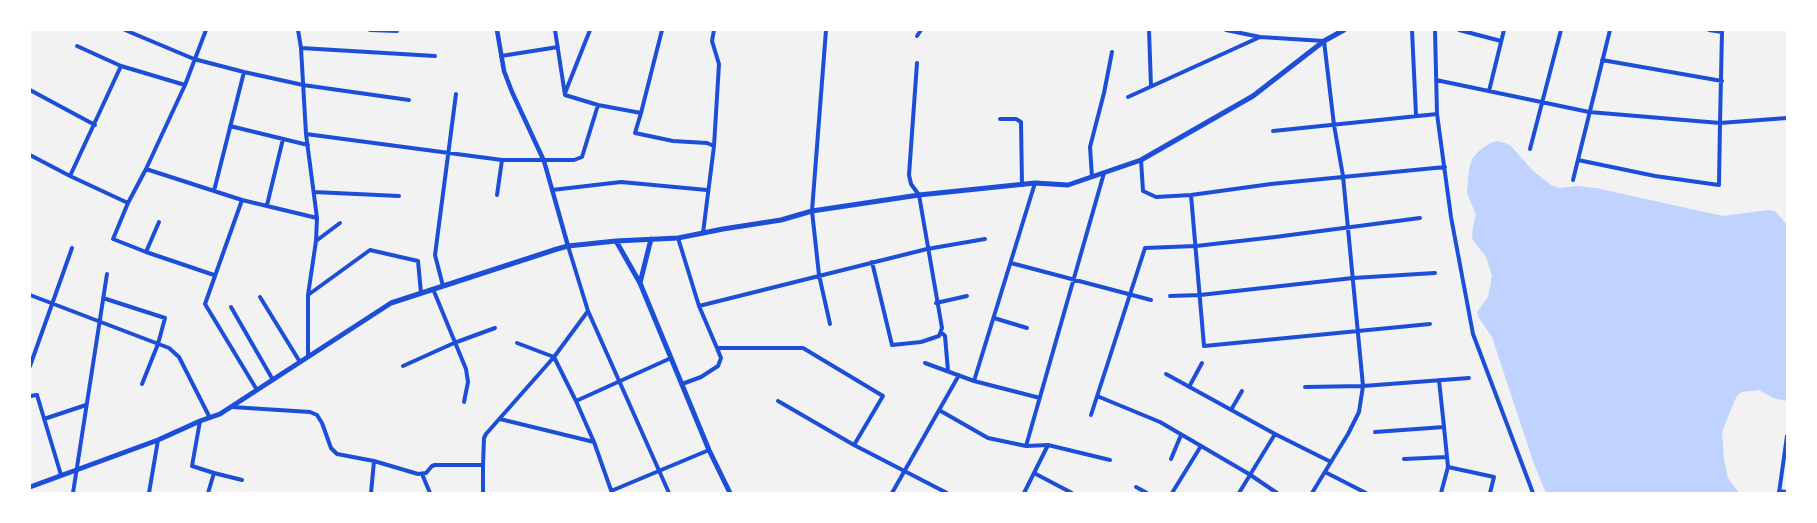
<!DOCTYPE html>
<html>
<head>
<meta charset="utf-8">
<style>
  body { margin:0 }
  #map { position:relative; width:1817px; height:523px; overflow:hidden; background:#f2f2f2; font-family:"Roboto Serif",serif }
  canvas { display:block }
  .frame { position:absolute; inset:0; border:31px solid #fff; pointer-events:none }
</style>
</head>
<body>
<div id="map">
<canvas width="1817" height="523"></canvas>
<div class="frame"></div>
</div>
<script>
const ctx = document.querySelector('canvas').getContext('2d');
ctx.lineJoin = 'round';
function fillPath(path, color) {
  ctx.fillStyle = color;
  ctx.fill(path, 'evenodd');
}
function shape(rows) {
  const path = new Path2D();
  for (const r of rows) {
    path.moveTo(r[0], r[1]);
    for (let i = 2; i < r.length; i += 2) path.lineTo(r[i], r[i + 1]);
  }
  return path;
}
function stroke(path, color, width, dash) {
  ctx.strokeStyle = color;
  ctx.lineWidth = width;
  ctx.lineCap = dash ? 'butt' : 'round';
  ctx.setLineDash(dash || []);
  ctx.stroke(path);
}
fillPath(shape([
  [1497,141,1505,143,1511,146,1533,171,1551,185,1559,188,1577,186,1596,188,1723,216,1768,210,1775,211,1787,225,1787,401,1773,398,1759,390,1742,392,1737,396,1735,400,1722,432,1724,459,1728,478,1739,493,1546,493,1534,464,1492,337,1479,318,1477,312,1488,297,1492,276,1486,257,1472,239,1473,226,1476,215,1467,193,1469,169,1472,159,1479,151,1490,143]
]), '#bfd3fe');
stroke(shape([
  [125,30,194,59,244,72,303,85,409,100],
  [206,30,185,85,146,169,128,203,113,239,146,252,214,275],
  [298,30,301,48,306,134,317,218,316,241,308,295,308,357],
  [370,30,397,31],
  [555,30,565,95,598,105,641,113,635,133,673,141,707,143,714,146],
  [826,30,812,211,819,275,830,324],
  [1149,30,1151,86],
  [1226,30,1260,37,1324,41,1334,125,1343,176,1363,386,1359,412,1348,434,1312,493],
  [1412,30,1416,115],
  [1435,30,1437,114,1451,217,1473,334,1533,493],
  [1459,30,1501,41],
  [1709,30,1722,32,1720,123,1787,118],
  [917,36,921,30],
  [77,46,121,66,185,85],
  [301,48,435,56],
  [501,56,558,47],
  [1602,60,1722,81],
  [1436,80,1589,112,1720,123,1719,185,1655,176,1578,160],
  [30,90,95,125],
  [1489,91,1504,30],
  [565,93,590,30],
  [1128,97,1260,37],
  [641,113,662,30],
  [1000,119,1016,119,1021,122,1022,185],
  [230,126,308,145],
  [1273,131,1437,114],
  [306,134,502,160,574,160,582,157,598,105],
  [1530,149,1561,30],
  [30,155,70,176,128,203],
  [1141,160,1143,191,1156,197,1191,195,1271,184,1445,167],
  [146,169,242,200,317,218],
  [70,176,121,66],
  [1092,177,1090,147,1104,93,1112,52],
  [1573,180,1610,30],
  [552,190,621,182,707,190],
  [214,191,244,72],
  [314,192,399,196],
  [497,195,502,160],
  [1191,195,1204,346,1430,324],
  [242,200,205,304,257,390],
  [267,205,283,139],
  [703,233,714,146,719,64,712,41,714,30],
  [678,238,699,306,717,348,803,348,883,396,854,445],
  [316,241,340,223],
  [568,246,588,311],
  [146,252,159,222],
  [872,262,892,345,921,342,939,336,942,328,919,195,911,184,909,175,917,63],
  [1011,263,1151,300],
  [443,286,435,255,456,94],
  [433,289,466,369,468,382,464,402],
  [30,295,169,348,179,357,210,418],
  [308,295,370,250,418,261,421,293],
  [1170,296,1200,295,1353,278,1435,273],
  [260,297,300,362],
  [103,298,165,318,158,344,142,384],
  [936,303,967,296],
  [699,306,927,249,985,239],
  [231,307,273,380],
  [994,318,1027,328],
  [941,332,945,336,948,371],
  [517,343,554,357,576,401,594,442,612,493],
  [925,363,974,381,1040,398],
  [30,366,72,248],
  [403,366,454,343,495,328],
  [1166,374,1275,434,1331,462],
  [974,381,1035,183],
  [682,384,701,377,718,366,721,358,717,348],
  [1189,387,1202,363],
  [1305,387,1363,386,1469,378],
  [30,396,37,395,61,475],
  [1097,396,1160,422,1249,474,1277,493],
  [576,401,671,358],
  [778,401,854,445,947,493],
  [232,407,310,412,317,415,322,423,331,448,337,454,374,461,418,474,426,473,432,466,435,465,483,465,483,493],
  [939,410,988,438,1026,446,1048,445,1110,460],
  [1231,410,1242,391],
  [1091,415,1145,248,1196,246,1275,237,1420,218],
  [44,419,86,405],
  [500,419,594,442],
  [200,421,192,466,214,473,208,493],
  [1444,427,1448,467,1494,477,1490,493],
  [1375,432,1444,427,1439,380],
  [1026,446,1104,173],
  [1171,459,1181,435],
  [1404,459,1447,457],
  [483,465,484,438,486,434,554,357,588,311,669,493],
  [1325,472,1366,493],
  [214,473,242,480],
  [1034,473,1072,493],
  [422,474,430,493],
  [1136,487,1147,493],
  [611,491,709,450],
  [1779,491,1787,492],
  [73,493,107,274],
  [149,493,158,440],
  [371,493,374,461],
  [892,493,959,375],
  [1024,493,1048,445],
  [1172,493,1201,446],
  [1239,493,1275,434],
  [1441,493,1448,467],
  [1779,493,1787,436]
]), '#1d4ed8', 4);
stroke(shape([
  [497,30,504,71,512,92,544,161,568,246]
]), '#1d4ed8', 4.5);
stroke(shape([
  [616,241,640,283,709,450,730,493],
  [640,283,651,239],
  [30,487,158,440,200,421,220,414,391,303,557,249,568,246,616,241,678,238,723,229,781,220,812,211,919,195,1035,183,1068,185,1141,160,1253,96,1324,41,1344,30]
]), '#1d4ed8', 5);
</script>
</body>
</html>
